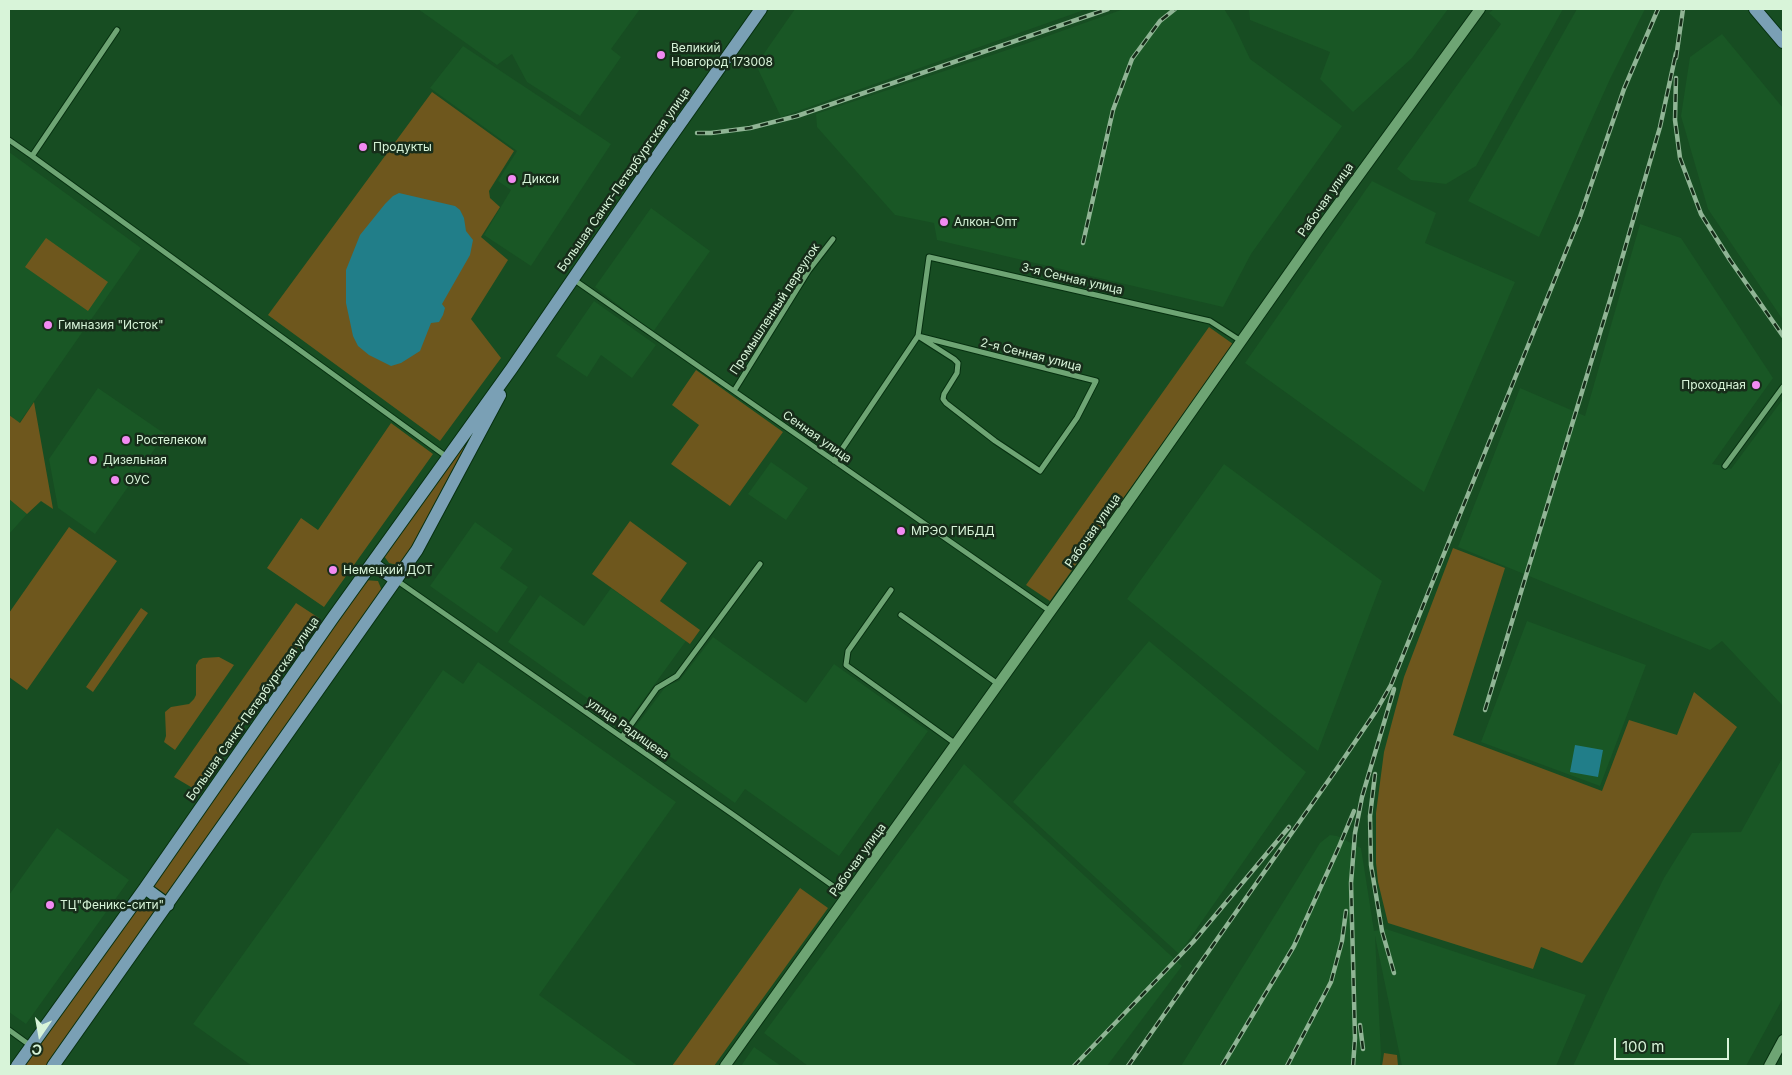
<!DOCTYPE html>
<html>
<head>
<meta charset="utf-8">
<style>
  body { margin:0 }
  #map { position:relative; width:1792px; height:1075px; overflow:hidden; background:#174d22; font-family:Inter,sans-serif }
  canvas { display:block }
  .frame { position:absolute; inset:0; border:10px solid #d8f4d9; pointer-events:none }
  .north { position:absolute; left:15px; top:1010px; width:50px; height:50px; -webkit-text-stroke:4px #172d1a; paint-order:stroke; rotate:192deg; font-size:14px; font-weight:700; line-height:20px; text-align:center; color:#d8f4d9 }
  .north::after { content:''; display:block; margin:auto; width:18px; height:22px; background:#d8f4d9; clip-path:polygon(50% 0,100% 100%,50% 72%,0 100%) }
  .scale { position:absolute; left:1614px; top:1038px; width:115px; height:22px; box-sizing:border-box; border:2px solid #d8f4d9; border-top:0; padding-left:6px; font-size:15px; line-height:18px; white-space:nowrap; color:#d8f4d9; -webkit-text-stroke:4px #172d1a; paint-order:stroke }
</style>
</head>
<body>
<div id="map">
<canvas width="1792" height="1075"></canvas>
<div class="frame"></div>
<div class="north">С</div>
<div class="scale">100 m</div>
</div>
<script>
const ctx = document.querySelector('canvas').getContext('2d');
ctx.lineJoin = 'round';
function fillPath(path, color) {
  ctx.fillStyle = color;
  ctx.fill(path, 'evenodd');
}
function shape(rows) {
  const path = new Path2D();
  for (const r of rows) {
    path.moveTo(r[0], r[1]);
    for (let i = 2; i < r.length; i += 2) path.lineTo(r[i], r[i + 1]);
  }
  return path;
}
function stroke(path, color, width, dash) {
  ctx.strokeStyle = color;
  ctx.lineWidth = width;
  ctx.lineCap = dash ? 'butt' : 'round';
  ctx.setLineDash(dash || []);
  ctx.stroke(path);
}
function drawText(font, color, halo, rows, align = 'center') {
  ctx.font = font + ' Inter,sans-serif';
  ctx.lineWidth = 5;
  ctx.setLineDash([]);
  ctx.textBaseline = 'middle';
  ctx.strokeStyle = halo;
  ctx.fillStyle = color;
  for (const [text, x, y, turn = 0] of rows) {
    ctx.save();
    ctx.translate(x, y);
    ctx.rotate((+turn || 0) * Math.PI / 180);
    ctx.textAlign = isNaN(turn) ? turn : align;
    if (halo) ctx.strokeText(text, 0, 0);
    ctx.fillText(text, 0, 0);
    ctx.restore();
  }
}
fillPath(shape([
  [418,9,640,9,611,49,621,57,580,116,527,82,512,54,497,65],
  [795,9,1087,9,781,117,756,65],
  [1124,9,1224,9,1233,23,1250,59,1342,126,1251,254,1223,307,937,240,934,223,895,215,817,127,816,114,1025,44],
  [1249,9,1448,9,1412,58,1353,112,1320,79,1330,52,1250,20],
  [1494,9,1563,9,1476,166,1446,184,1411,180,1397,169,1501,24,1489,13],
  [1577,9,1645,9,1610,79,1539,237,1468,201],
  [1722,34,1783,108,1783,320,1708,209,1681,116,1690,57],
  [463,46,611,144,531,266,484,235,511,190,498,181,517,151,430,88],
  [9,152,141,248,19,423,9,415],
  [1372,181,1436,213,1425,243,1515,282,1424,492,1245,363],
  [651,208,710,251,653,332,595,287],
  [1640,224,1681,238,1773,378,1712,464,1725,466,1731,469,1783,399,1783,706,1722,641,1710,650,1458,547,1520,388,1585,416],
  [594,301,656,345,632,378,601,355,587,377,556,356],
  [98,388,165,434,95,534,58,508,49,459],
  [771,462,808,488,786,520,748,494],
  [1224,464,1382,581,1318,751,1127,599],
  [9,499,27,514,9,534],
  [475,522,513,549,500,568,528,587,497,633,430,586],
  [611,588,686,641,625,725,508,642,540,595,584,626],
  [1527,621,1646,665,1600,786,1481,742],
  [713,637,806,703,834,664,928,731,839,856,745,789,735,803,633,730,666,686,679,681],
  [1149,641,1306,772,1179,954,1013,802],
  [478,662,676,802,539,995,638,1066,252,1066,193,1024,324,842,443,670,463,684],
  [1783,757,1783,998,1746,1066,1573,1066,1605,997,1664,878,1692,833,1741,832],
  [964,764,1182,966,1107,1066,808,1066,764,1033],
  [57,828,129,880,26,1024,9,1012,9,895],
  [1330,835,1337,836,1361,848,1374,931,1386,929,1586,995,1556,1066,1402,1066,1375,936,1381,1054,1380,1066,1181,1066,1320,843],
  [754,1047,781,1066,741,1066]
]), '#195725');
fillPath(shape([
  [432,92,514,151,489,191,490,198,500,207,481,237,508,260,471,319,501,358,440,441,268,315],
  [46,238,108,282,88,311,25,267],
  [1209,327,1233,344,1050,601,1026,585],
  [696,370,783,432,730,506,671,464,699,425,672,405],
  [34,402,53,509,41,501,27,514,9,499,9,415,20,423],
  [481,417,416,541,402,562,397,565,389,563,384,556],
  [391,423,433,454,324,607,267,568,301,518,318,530],
  [630,521,687,563,660,601,700,630,690,644,592,574],
  [69,527,117,561,27,690,9,677,9,613],
  [1453,548,1505,568,1453,735,1602,791,1629,720,1677,735,1694,692,1737,727,1582,963,1541,947,1533,969,1388,923,1378,882,1376,863,1376,813,1384,752,1404,677],
  [364,580,378,581,383,593,169,895,158,892,152,882],
  [296,603,319,618,196,790,174,777],
  [141,608,148,613,93,692,86,687],
  [219,657,234,665,175,750,164,742,166,736,165,712,171,707,189,704,194,699,196,695,196,665,199,660,203,658],
  [800,888,828,908,714,1066,672,1066],
  [142,899,153,901,158,911,48,1066,22,1066],
  [1384,1053,1397,1055,1398,1066,1382,1066]
]), '#6e571d');
fillPath(shape([
  [399,193,455,206,460,210,464,218,466,231,473,240,470,255,442,304,445,308,443,315,439,322,431,323,420,351,401,363,391,366,369,355,358,346,353,336,346,303,346,270,360,235,385,204,393,196],
  [1575,745,1603,750,1598,777,1570,772]
]), '#217e89');
const street = shape([
  [117,30,32,156,447,457],
  [9,140,32,156],
  [573,279,1050,611],
  [918,336,1096,381,1077,418,1040,471,995,441,946,403,943,399,944,394,957,373,958,363,954,359,918,336],
  [734,391,809,270,833,239],
  [834,461,918,336,929,257,1210,321,1241,341],
  [1725,466,1783,387],
  [396,580,735,816,847,896],
  [891,590,848,651,846,665,956,744],
  [901,615,998,684],
  [622,737,657,688,677,676,760,564],
  [9,1030,31,1046]
]);
const secondary = shape([
  [725,1066,1088,559,1320,229,1480,9],
  [1769,1066,1783,1040]
]);
const primary = shape([
  [1755,9,1783,42],
  [372,563,396,580],
  [145,888,168,905],
  [17,1066,145,888,332,619,512,368,651,165,761,9],
  [53,1066,417,550,500,395]
]);
stroke(street, '#063010', 7);
stroke(secondary, '#063010', 12);
stroke(primary, '#063010', 14);
stroke(street, '#6ea574', 5);
stroke(secondary, '#6ea574', 10);
stroke(primary, '#7aa0b5', 12);
const rail = shape([
  [1676,58,1683,9],
  [1676,78,1675,120,1680,158,1701,214,1730,260,1783,336],
  [697,133,711,133,750,128,797,116,1108,9],
  [1083,243,1113,110,1132,59,1160,21,1175,9],
  [1485,710,1610,300,1660,127,1676,53],
  [1375,774,1370,816,1371,865,1382,931,1394,973],
  [1360,1025,1363,1049],
  [1074,1066,1193,942,1289,827],
  [1128,1066,1338,767,1376,711,1391,685,1580,217,1624,89,1658,9],
  [1222,1066,1294,946,1338,849,1354,811],
  [1287,1066,1331,982,1342,941,1346,911],
  [1353,1066,1355,1038,1351,883,1355,833,1362,797,1394,689]
]);
stroke(rail, '#90b595', 4.5);
stroke(rail, '#172d1a', 2.5, [8]);
for (const [x, y, r, color] of [
  [661,55,5,"#f28af2"],
  [363,147,5,"#f28af2"],
  [512,179,5,"#f28af2"],
  [944,222,5,"#f28af2"],
  [48,325,5,"#f28af2"],
  [1756,385,5,"#f28af2"],
  [126,440,5,"#f28af2"],
  [93,460,5,"#f28af2"],
  [115,480,5,"#f28af2"],
  [901,531,5,"#f28af2"],
  [333,570,5,"#f28af2"],
  [50,905,5,"#f28af2"]
]) {
  const dot = new Path2D();
  dot.arc(x, y, r, 0, 2 * Math.PI);
  ctx.fillStyle = color;
  ctx.fill(dot);
  stroke(dot, '#172d1a', 2);
}
drawText('12px', '#d8f4d9', '#172d1a', [
  ["Великий",671,48],
  ["Новгород 173008",671,62],
  ["Продукты",373,147],
  ["Дикси",522,179],
  ["Алкон-Опт",954,222],
  ["Гимназия \"Исток\"",58,325],
  ["Проходная",1746,385,"right"],
  ["Ростелеком",136,440],
  ["Дизельная",103,460],
  ["ОУС",125,480],
  ["МРЭО ГИБДД",911,531],
  ["Немецкий ДОТ",343,570],
  ["ТЦ\"Феникс-сити\"",60,905]
], 'left');
drawText('12px', '#d8f4d9', '#172d1a', [
  ["Большая Санкт-Петербургская улица",624,180,-55],
  ["Рабочая улица",1326,200,-55],
  ["3-я Сенная улица",1072,279,13],
  ["Промышленный переулок",775,309,-57],
  ["2-я Сенная улица",1031,355,14],
  ["Сенная улица",817,437,35],
  ["Рабочая улица",1093,531,-55],
  ["Большая Санкт-Петербургская улица",253,709,-55],
  ["улица Радищева",628,729,35],
  ["Рабочая улица",858,860,-54]
]);
</script>
</body>
</html>
